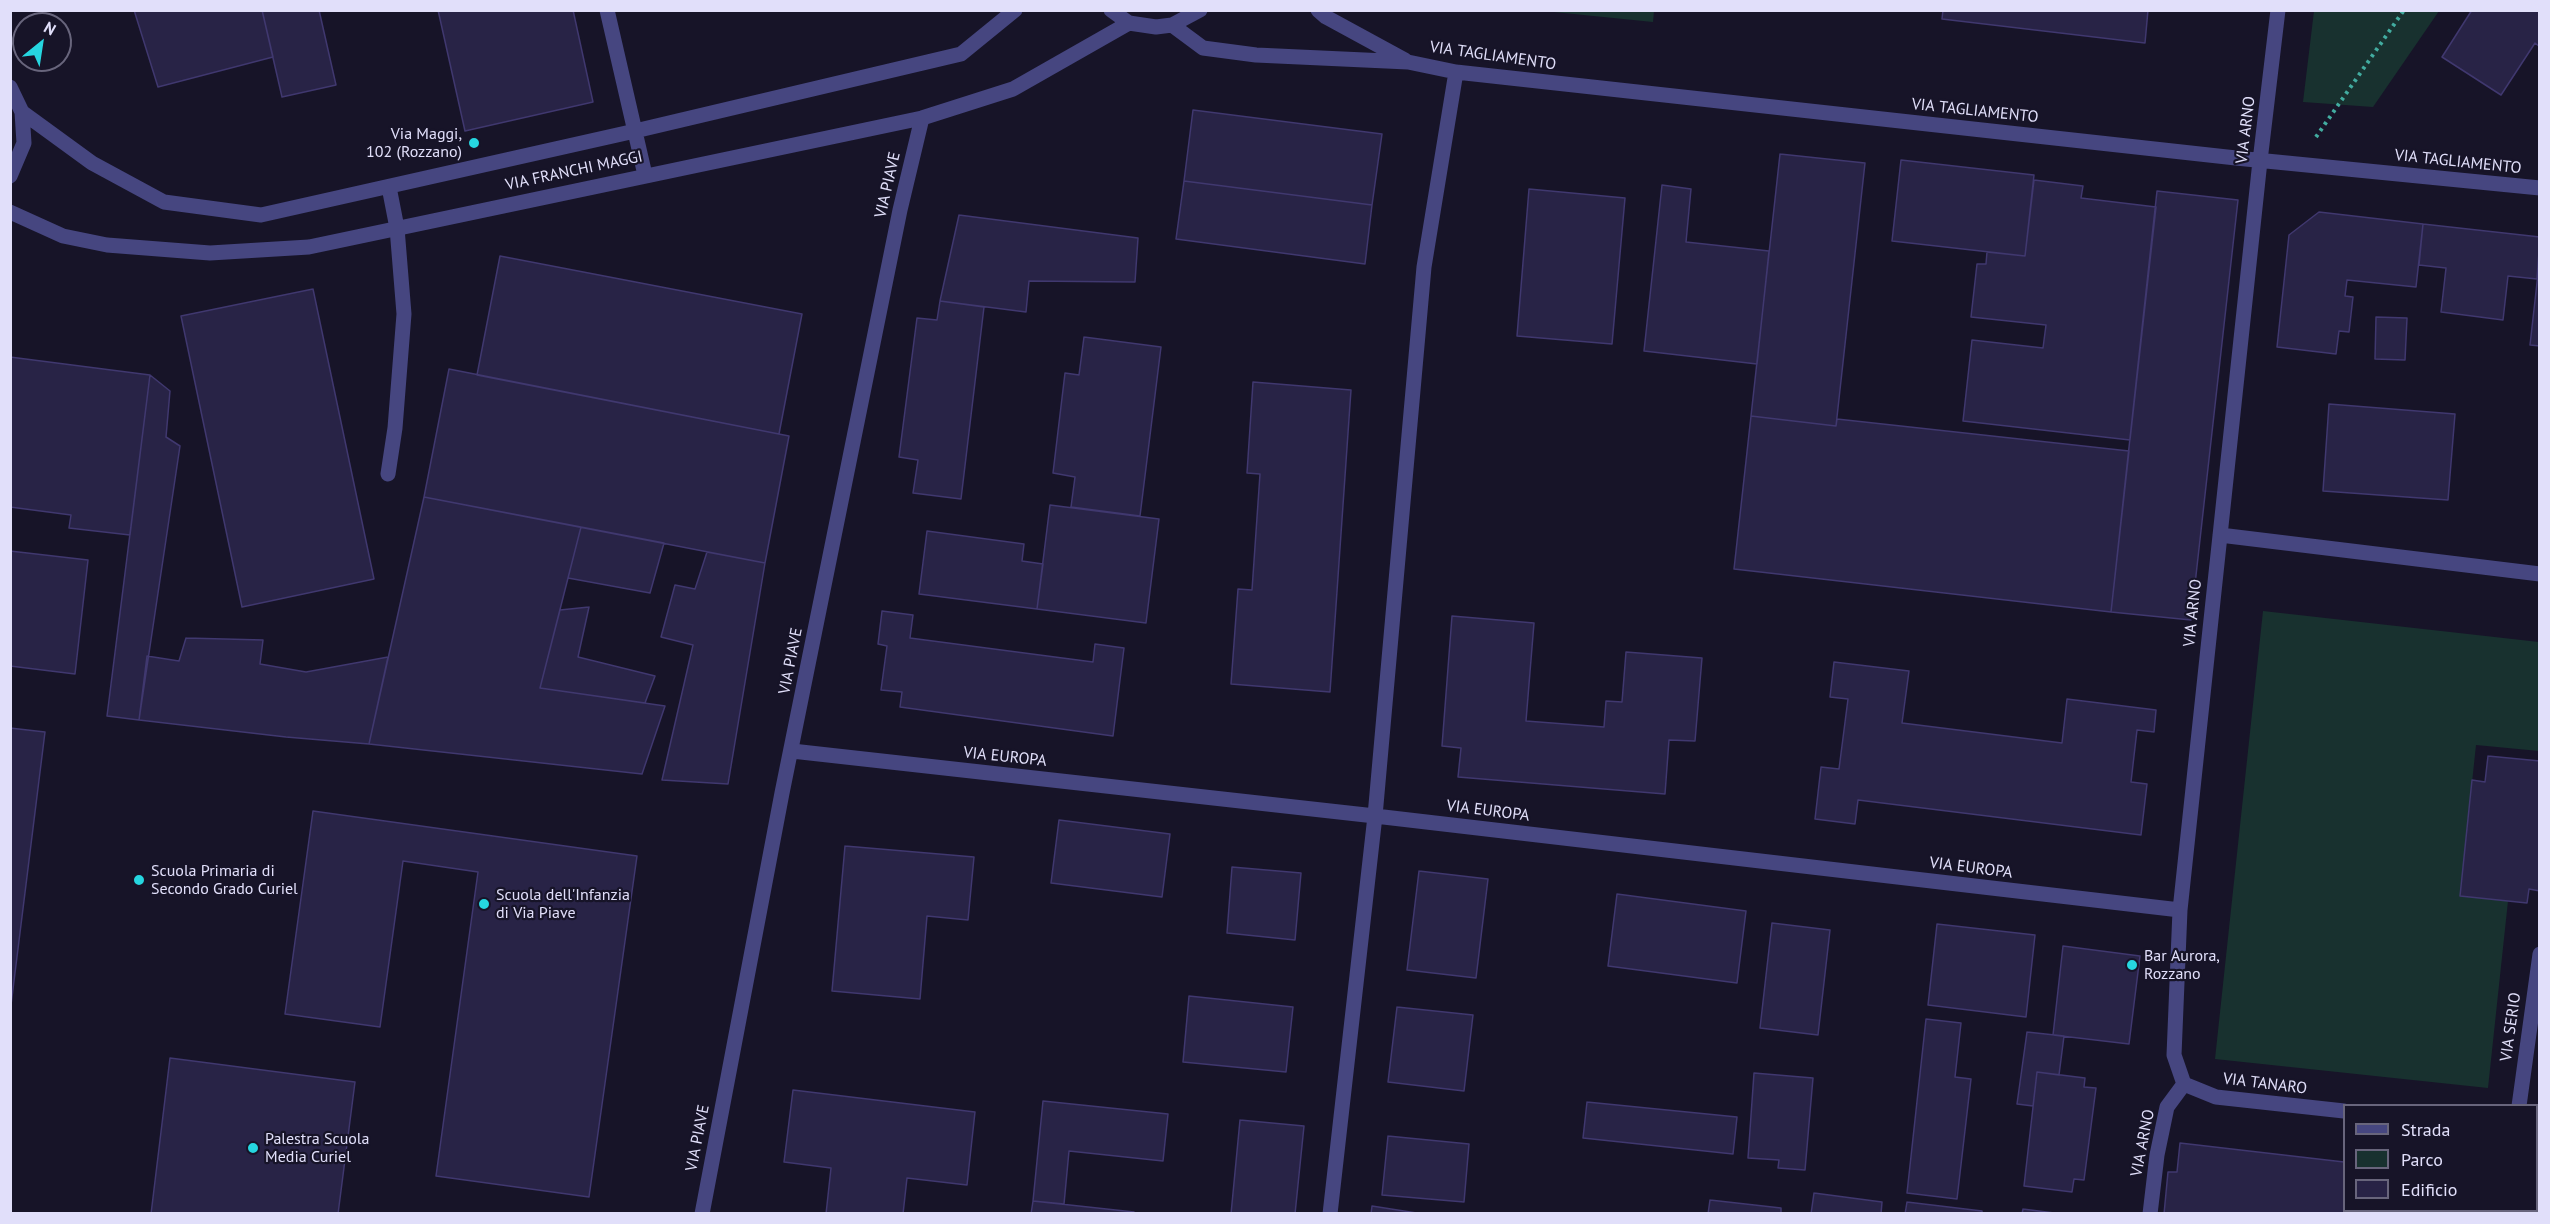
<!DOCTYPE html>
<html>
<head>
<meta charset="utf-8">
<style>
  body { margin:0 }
  #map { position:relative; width:2550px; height:1224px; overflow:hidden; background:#171428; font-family:"PT Sans",sans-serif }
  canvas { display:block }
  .frame { position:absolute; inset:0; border:12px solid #e1dffa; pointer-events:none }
  .legend { position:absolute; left:2343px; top:1104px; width:195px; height:108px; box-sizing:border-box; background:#171428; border:2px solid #68657c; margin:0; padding:8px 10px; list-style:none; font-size:18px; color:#e1dffa }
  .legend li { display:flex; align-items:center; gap:12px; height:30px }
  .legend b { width:30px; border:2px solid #68657c }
  .north { position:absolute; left:12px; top:12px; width:60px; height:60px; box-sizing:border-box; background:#171428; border:2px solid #68657c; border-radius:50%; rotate:30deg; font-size:16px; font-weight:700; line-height:24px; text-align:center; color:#e1dffa }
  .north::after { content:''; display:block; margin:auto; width:21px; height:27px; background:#26d6e0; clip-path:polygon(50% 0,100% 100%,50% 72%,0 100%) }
</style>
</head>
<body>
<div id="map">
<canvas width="2550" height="1224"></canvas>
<div class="frame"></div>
<ul class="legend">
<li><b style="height:8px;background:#464680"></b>Strada</li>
<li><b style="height:16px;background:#18312f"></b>Parco</li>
<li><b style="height:16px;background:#282346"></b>Edificio</li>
</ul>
<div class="north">N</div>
</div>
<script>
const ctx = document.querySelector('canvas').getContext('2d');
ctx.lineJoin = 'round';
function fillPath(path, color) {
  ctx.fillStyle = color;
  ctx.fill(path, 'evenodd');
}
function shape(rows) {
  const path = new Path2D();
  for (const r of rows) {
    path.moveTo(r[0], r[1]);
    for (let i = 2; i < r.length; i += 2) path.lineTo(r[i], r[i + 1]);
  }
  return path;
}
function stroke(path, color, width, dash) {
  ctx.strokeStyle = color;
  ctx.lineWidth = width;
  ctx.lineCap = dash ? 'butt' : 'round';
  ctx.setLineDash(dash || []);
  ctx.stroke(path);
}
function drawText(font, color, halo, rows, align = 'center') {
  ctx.font = font + ' "PT Sans",sans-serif';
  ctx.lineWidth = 4.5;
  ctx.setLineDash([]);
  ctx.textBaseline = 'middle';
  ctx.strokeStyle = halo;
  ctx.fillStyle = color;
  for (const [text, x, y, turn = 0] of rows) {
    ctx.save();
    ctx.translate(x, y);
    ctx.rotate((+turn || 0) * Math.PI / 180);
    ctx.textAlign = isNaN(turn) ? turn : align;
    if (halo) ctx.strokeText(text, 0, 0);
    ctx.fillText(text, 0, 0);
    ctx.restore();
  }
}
fillPath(shape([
  [1544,11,1654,10,1654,11,1653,22],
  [2314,11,2314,10,2439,11,2373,107,2303,102],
  [2263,611,2539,642,2539,751,2476,745,2460,896,2508,901,2488,1088,2215,1059]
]), '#18312f');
const building = shape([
  [134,10,262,10,273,57,158,87,134,10],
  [262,10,319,10,336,85,282,97,262,10],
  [438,10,573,10,593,102,465,131,438,10],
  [1943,10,2148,10,2145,43,1942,19,1943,10],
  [2472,10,2540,10,2540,47,2535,43,2501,95,2442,57,2472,10],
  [1193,110,1382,134,1372,205,1184,181,1193,110],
  [1780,154,1865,163,1836,426,1751,416,1780,154],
  [1901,160,2034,175,2025,256,1892,241,1901,160],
  [2034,180,2083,186,2081,198,2156,207,2130,440,1963,421,1972,340,2043,348,2046,325,1971,317,1977,264,1986,264,1987,252,2025,256,2034,180],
  [1184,181,1372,205,1365,264,1176,239,1184,181],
  [1662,185,1691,189,1686,242,1769,251,1757,364,1644,351,1662,185],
  [1529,189,1625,198,1612,344,1517,336,1529,189],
  [2157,191,2238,200,2191,620,2111,612,2157,191],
  [2319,212,2423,224,2416,287,2347,280,2345,296,2353,297,2349,332,2339,331,2336,354,2277,347,2289,235,2319,212],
  [959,215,1138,238,1135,282,1029,281,1026,312,940,301,959,215],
  [2423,224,2540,237,2537,279,2508,276,2503,320,2441,312,2446,268,2419,265,2423,224],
  [500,256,802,314,779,434,477,375,500,256],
  [2540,256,2540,346,2530,345,2540,256],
  [313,289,374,579,242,607,181,316,313,289],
  [940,301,984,307,961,499,913,493,918,460,899,457,917,318,937,320,940,301],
  [2376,317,2407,318,2405,360,2375,359,2376,317],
  [1084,337,1161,347,1140,516,1071,507,1075,477,1053,473,1065,373,1079,375,1084,337],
  [10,357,150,375,130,535,69,528,71,515,10,507,10,357],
  [449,369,789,436,765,563,424,497,449,369],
  [150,375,170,391,166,437,180,446,139,720,107,716,150,375],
  [1253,382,1351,390,1330,692,1231,684,1238,589,1252,590,1260,474,1247,473,1253,382],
  [2329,404,2455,414,2448,500,2323,491,2329,404],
  [1751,416,1836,426,1837,419,2129,451,2111,612,1734,569,1751,416],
  [424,497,581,527,540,688,665,706,642,774,369,744,424,497],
  [1050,505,1159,519,1146,623,1037,609,1050,505],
  [581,527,664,543,650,593,568,578,581,527],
  [927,531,1024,544,1022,561,1043,564,1037,609,919,594,927,531],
  [10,551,88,560,75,674,10,666,10,551],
  [707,552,765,563,728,784,662,780,693,645,661,637,675,585,695,589,707,552],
  [589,607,578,657,655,676,645,703,540,688,560,610,589,607],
  [882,611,913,615,910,638,1093,662,1095,644,1124,648,1113,736,900,707,902,692,881,690,887,646,878,644,882,611],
  [1452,616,1534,623,1526,721,1604,727,1606,701,1622,702,1626,652,1702,658,1695,741,1669,740,1665,794,1458,777,1461,748,1442,746,1452,616],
  [186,638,263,640,260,664,306,672,388,657,369,744,286,737,139,720,147,656,179,661,186,638],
  [1834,662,1909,671,1902,723,2062,743,2067,699,2156,710,2154,732,2137,730,2131,782,2147,784,2141,835,1858,800,1855,824,1815,819,1821,767,1839,769,1848,699,1830,697,1834,662],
  [10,728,45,732,10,1013,10,728],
  [2488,756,2540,761,2540,891,2529,889,2527,903,2460,896,2472,780,2485,782,2488,756],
  [313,811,637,856,589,1197,436,1176,478,872,403,861,380,1027,285,1014,313,811],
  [1059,820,1170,834,1162,897,1051,883,1059,820],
  [845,846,974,857,968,920,927,916,920,999,832,991,845,846],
  [1232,867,1301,873,1295,940,1227,933,1232,867],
  [1419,871,1488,879,1476,978,1407,970,1419,871],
  [1617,894,1746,911,1737,983,1608,966,1617,894],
  [1772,923,1830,930,1818,1035,1760,1028,1772,923],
  [1937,924,2035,935,2026,1017,1928,1005,1937,924],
  [2063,946,2140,956,2129,1044,2053,1035,2063,946],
  [1189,996,1293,1007,1286,1072,1183,1062,1189,996],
  [1397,1007,1473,1015,1464,1091,1388,1082,1397,1007],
  [1926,1019,1961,1023,1955,1077,1971,1079,1957,1199,1907,1193,1926,1019],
  [2027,1032,2064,1036,2059,1075,2037,1072,2033,1106,2017,1104,2027,1032],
  [170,1058,355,1082,338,1214,151,1214,170,1058],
  [2037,1072,2085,1078,2084,1087,2096,1088,2084,1180,2074,1179,2072,1192,2024,1186,2037,1072],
  [1754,1073,1813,1078,1805,1170,1778,1168,1779,1160,1748,1158,1754,1073],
  [793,1090,975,1112,967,1185,907,1178,903,1214,826,1214,831,1168,784,1162,793,1090],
  [1043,1101,1168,1114,1163,1161,1069,1151,1064,1204,1033,1201,1043,1101],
  [1587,1102,1737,1117,1733,1154,1583,1138,1587,1102],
  [1240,1120,1304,1126,1295,1214,1231,1214,1240,1120],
  [1388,1136,1469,1144,1464,1202,1382,1195,1388,1136],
  [2180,1143,2344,1162,2344,1210,2471,1210,2471,1214,2164,1214,2168,1172,2177,1172,2180,1143],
  [1814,1193,1882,1202,1881,1214,1811,1214,1814,1193],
  [1710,1200,1781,1208,1781,1214,1708,1214,1710,1200],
  [1033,1201,1134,1212,1134,1214,1031,1214,1033,1201],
  [1907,1202,1982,1211,1982,1214,1905,1214,1907,1202],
  [1372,1206,1423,1214,1371,1214,1372,1206],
  [2023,1209,2062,1214,2022,1214,2023,1209]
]);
fillPath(building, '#282346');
stroke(building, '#40386f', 1.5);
stroke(shape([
  [2316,137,2404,10]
]), '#42aca0', 4, [3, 4.5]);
stroke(shape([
  [607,10,645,175],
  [1111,10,1129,23,1156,27,1172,25,1200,10],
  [1318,10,1326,17,1405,60],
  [1172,25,1203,48,1256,55,1408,62,1456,72,2236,158,2540,188],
  [10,87,22,112,24,143,10,176],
  [22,112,92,163,164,202,261,215,635,131,961,54,1015,10],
  [10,212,63,236,107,245,210,253,309,247,922,118,1013,89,1129,23],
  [388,474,395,428,404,314,397,228,389,187],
  [2220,535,2540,574],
  [792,751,1375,816,2180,910],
  [2184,1084,2174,1055,2180,910,2260,161,2278,10],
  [2184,1084,2216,1097,2344,1111],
  [2519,1106,2540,954],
  [702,1214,782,793,900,210,922,118],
  [1330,1214,1375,816,1424,267,1456,72],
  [2150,1214,2157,1155,2167,1107,2184,1084],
  [2508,1214,2509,1210]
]), '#464680', 15);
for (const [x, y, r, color] of [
  [474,143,6,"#26d6e0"],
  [139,880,6,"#26d6e0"],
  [484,904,6,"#26d6e0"],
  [2132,965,6,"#26d6e0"],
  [253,1148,6,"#26d6e0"]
]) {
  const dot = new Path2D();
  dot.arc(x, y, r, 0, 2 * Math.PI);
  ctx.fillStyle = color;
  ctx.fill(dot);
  stroke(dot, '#171428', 2);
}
drawText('16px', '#e1dffa', '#171428', [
  ["VIA TAGLIAMENTO",1493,56,8],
  ["VIA TAGLIAMENTO",1975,111,6],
  ["VIA ARNO",2246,130,-83],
  ["VIA TAGLIAMENTO",2458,162,6],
  ["VIA FRANCHI MAGGI",574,171,-12],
  ["VIA PIAVE",888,185,-77],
  ["VIA ARNO",2193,613,-84],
  ["VIA PIAVE",791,661,-79],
  ["VIA EUROPA",1005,757,6],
  ["VIA EUROPA",1488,811,7],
  ["VIA EUROPA",1971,868,7],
  ["VIA SERIO",2511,1027,-82],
  ["VIA TANARO",2265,1084,7],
  ["VIA PIAVE",698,1138,-79],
  ["VIA ARNO",2143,1143,-79]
]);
drawText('16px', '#e1dffa', '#171428', [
  ["Via Maggi,",462,134,"right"],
  ["102 (Rozzano)",462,152,"right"],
  ["Scuola Primaria di",151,871],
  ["Secondo Grado Curiel",151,889],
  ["Scuola dell'Infanzia",496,895],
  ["di Via Piave",496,913],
  ["Bar Aurora,",2144,956],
  ["Rozzano",2144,974],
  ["Palestra Scuola",265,1139],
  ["Media Curiel",265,1157]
], 'left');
</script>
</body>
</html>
